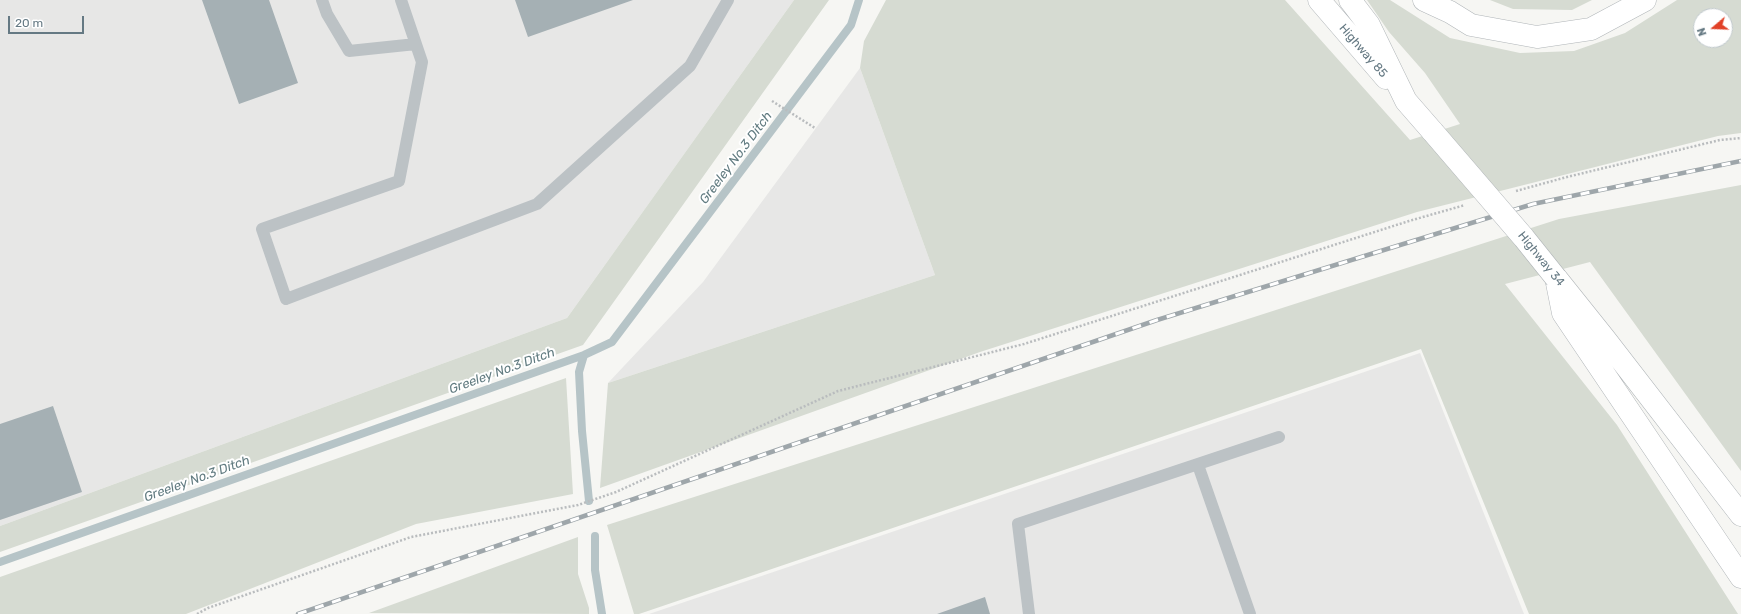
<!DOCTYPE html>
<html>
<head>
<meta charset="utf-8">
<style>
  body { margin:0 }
  #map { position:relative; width:1741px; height:614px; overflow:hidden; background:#f6f6f3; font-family:Rubik,sans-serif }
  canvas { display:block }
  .north { position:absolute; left:1693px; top:8px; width:40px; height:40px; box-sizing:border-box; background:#fff; border:1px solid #c1c9cd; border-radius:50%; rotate:251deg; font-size:11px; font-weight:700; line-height:16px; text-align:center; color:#657983 }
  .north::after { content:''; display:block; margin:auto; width:14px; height:18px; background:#e14127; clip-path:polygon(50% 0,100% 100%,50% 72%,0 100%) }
  .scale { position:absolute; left:8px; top:16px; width:76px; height:18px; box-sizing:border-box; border:2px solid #657983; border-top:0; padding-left:5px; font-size:12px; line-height:14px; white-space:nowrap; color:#657983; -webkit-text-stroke:3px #fff; paint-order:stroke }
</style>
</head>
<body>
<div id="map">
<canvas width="1741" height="614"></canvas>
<div class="north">N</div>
<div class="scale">20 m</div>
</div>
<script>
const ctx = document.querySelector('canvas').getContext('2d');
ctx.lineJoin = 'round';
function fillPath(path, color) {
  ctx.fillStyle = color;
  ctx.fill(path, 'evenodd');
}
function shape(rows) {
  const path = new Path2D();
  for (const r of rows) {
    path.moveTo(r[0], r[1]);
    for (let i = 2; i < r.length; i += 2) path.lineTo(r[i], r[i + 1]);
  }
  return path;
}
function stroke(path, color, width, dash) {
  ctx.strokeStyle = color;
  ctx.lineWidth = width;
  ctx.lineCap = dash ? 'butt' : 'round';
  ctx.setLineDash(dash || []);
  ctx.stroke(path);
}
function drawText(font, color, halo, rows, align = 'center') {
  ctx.font = font + ' Rubik,sans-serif';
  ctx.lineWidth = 4;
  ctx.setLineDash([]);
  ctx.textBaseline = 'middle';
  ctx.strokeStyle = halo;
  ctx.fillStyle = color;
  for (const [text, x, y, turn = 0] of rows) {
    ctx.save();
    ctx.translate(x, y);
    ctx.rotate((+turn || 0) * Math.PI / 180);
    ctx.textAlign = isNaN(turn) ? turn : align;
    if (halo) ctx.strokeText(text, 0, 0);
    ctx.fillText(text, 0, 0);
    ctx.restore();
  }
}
fillPath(shape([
  [0,0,794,0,567,318,0,526],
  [860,68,935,275,608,383,703,282],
  [1420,353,1524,614,649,614,1253,410]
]), '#e7e7e6');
fillPath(shape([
  [794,0,829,0,583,345,0,552,0,526,567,318],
  [886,0,1285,0,1410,140,1460,124,1425,73,1389,32,1367,0,1390,0,1450,38,1520,53,1574,51,1625,33,1677,0,1741,0,1741,133,1718,136,1417,212,980,352,600,488,608,383,935,275,860,68,864,41],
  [1701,16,1725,16,1725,40,1701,40],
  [1490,0,1592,0,1572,10,1513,9],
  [1741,185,1741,471,1590,262,1505,284,1617,425,1738,614,1529,614,1421,349,639,614,634,614,607,525,1559,219],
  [566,378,573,494,416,524,186,614,0,614,0,577],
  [578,537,578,574,589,608,589,614,369,613]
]), '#d6dbd2');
stroke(shape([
  [584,355,579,372,582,431,589,501],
  [595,536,595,570,602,614],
  [0,562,584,355,612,342,851,25,859,0]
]), '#b6c4c7', 8);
fillPath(shape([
  [202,0,269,0,298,83,239,104],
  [515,0,633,0,528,37],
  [53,406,82,492,0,520,0,424],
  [985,597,990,614,937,614]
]), '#a5b0b4');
const highway = shape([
  [1319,0,1386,78],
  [1350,0,1369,25,1406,101,1433,132],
  [1424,0,1450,12,1471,25,1537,37,1591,29,1645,0],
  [1556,278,1563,313,1741,577],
  [1557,279,1605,339,1741,515]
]);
stroke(highway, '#b0b5b8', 23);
stroke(shape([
  [772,101,815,128],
  [1516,191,1567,177,1720,140,1741,138],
  [197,614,208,608,411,537,578,505,616,492,838,391,1024,344,1409,221,1465,205]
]), '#b9bcbe', 2.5, [2, 2]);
stroke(shape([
  [322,0,327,14,349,51,416,44],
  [401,0,422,62,399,181,262,229,286,299,537,204,690,66,728,0],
  [1198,465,1250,614],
  [1029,614,1018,524,1279,437]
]), '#bcc2c5', 12);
stroke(highway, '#fff', 22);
const rail = shape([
  [298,614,1157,320,1533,204,1741,161]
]);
stroke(rail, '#9ea6aa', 4.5);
stroke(rail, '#fff', 3, [9]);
const highwayBridge = shape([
  [1433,132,1524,238,1556,278]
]);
stroke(highwayBridge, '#b0b5b8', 23, []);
stroke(highwayBridge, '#fff', 22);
drawText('12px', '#657983', '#fff', [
  ["Highway 85",1363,51,49],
  ["Highway 34",1541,259,51]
]);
drawText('italic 13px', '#617b80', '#fff', [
  ["Greeley No.3 Ditch",736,158,-53],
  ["Greeley No.3 Ditch",502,371,-20],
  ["Greeley No.3 Ditch",197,479,-20]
]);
</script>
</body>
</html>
